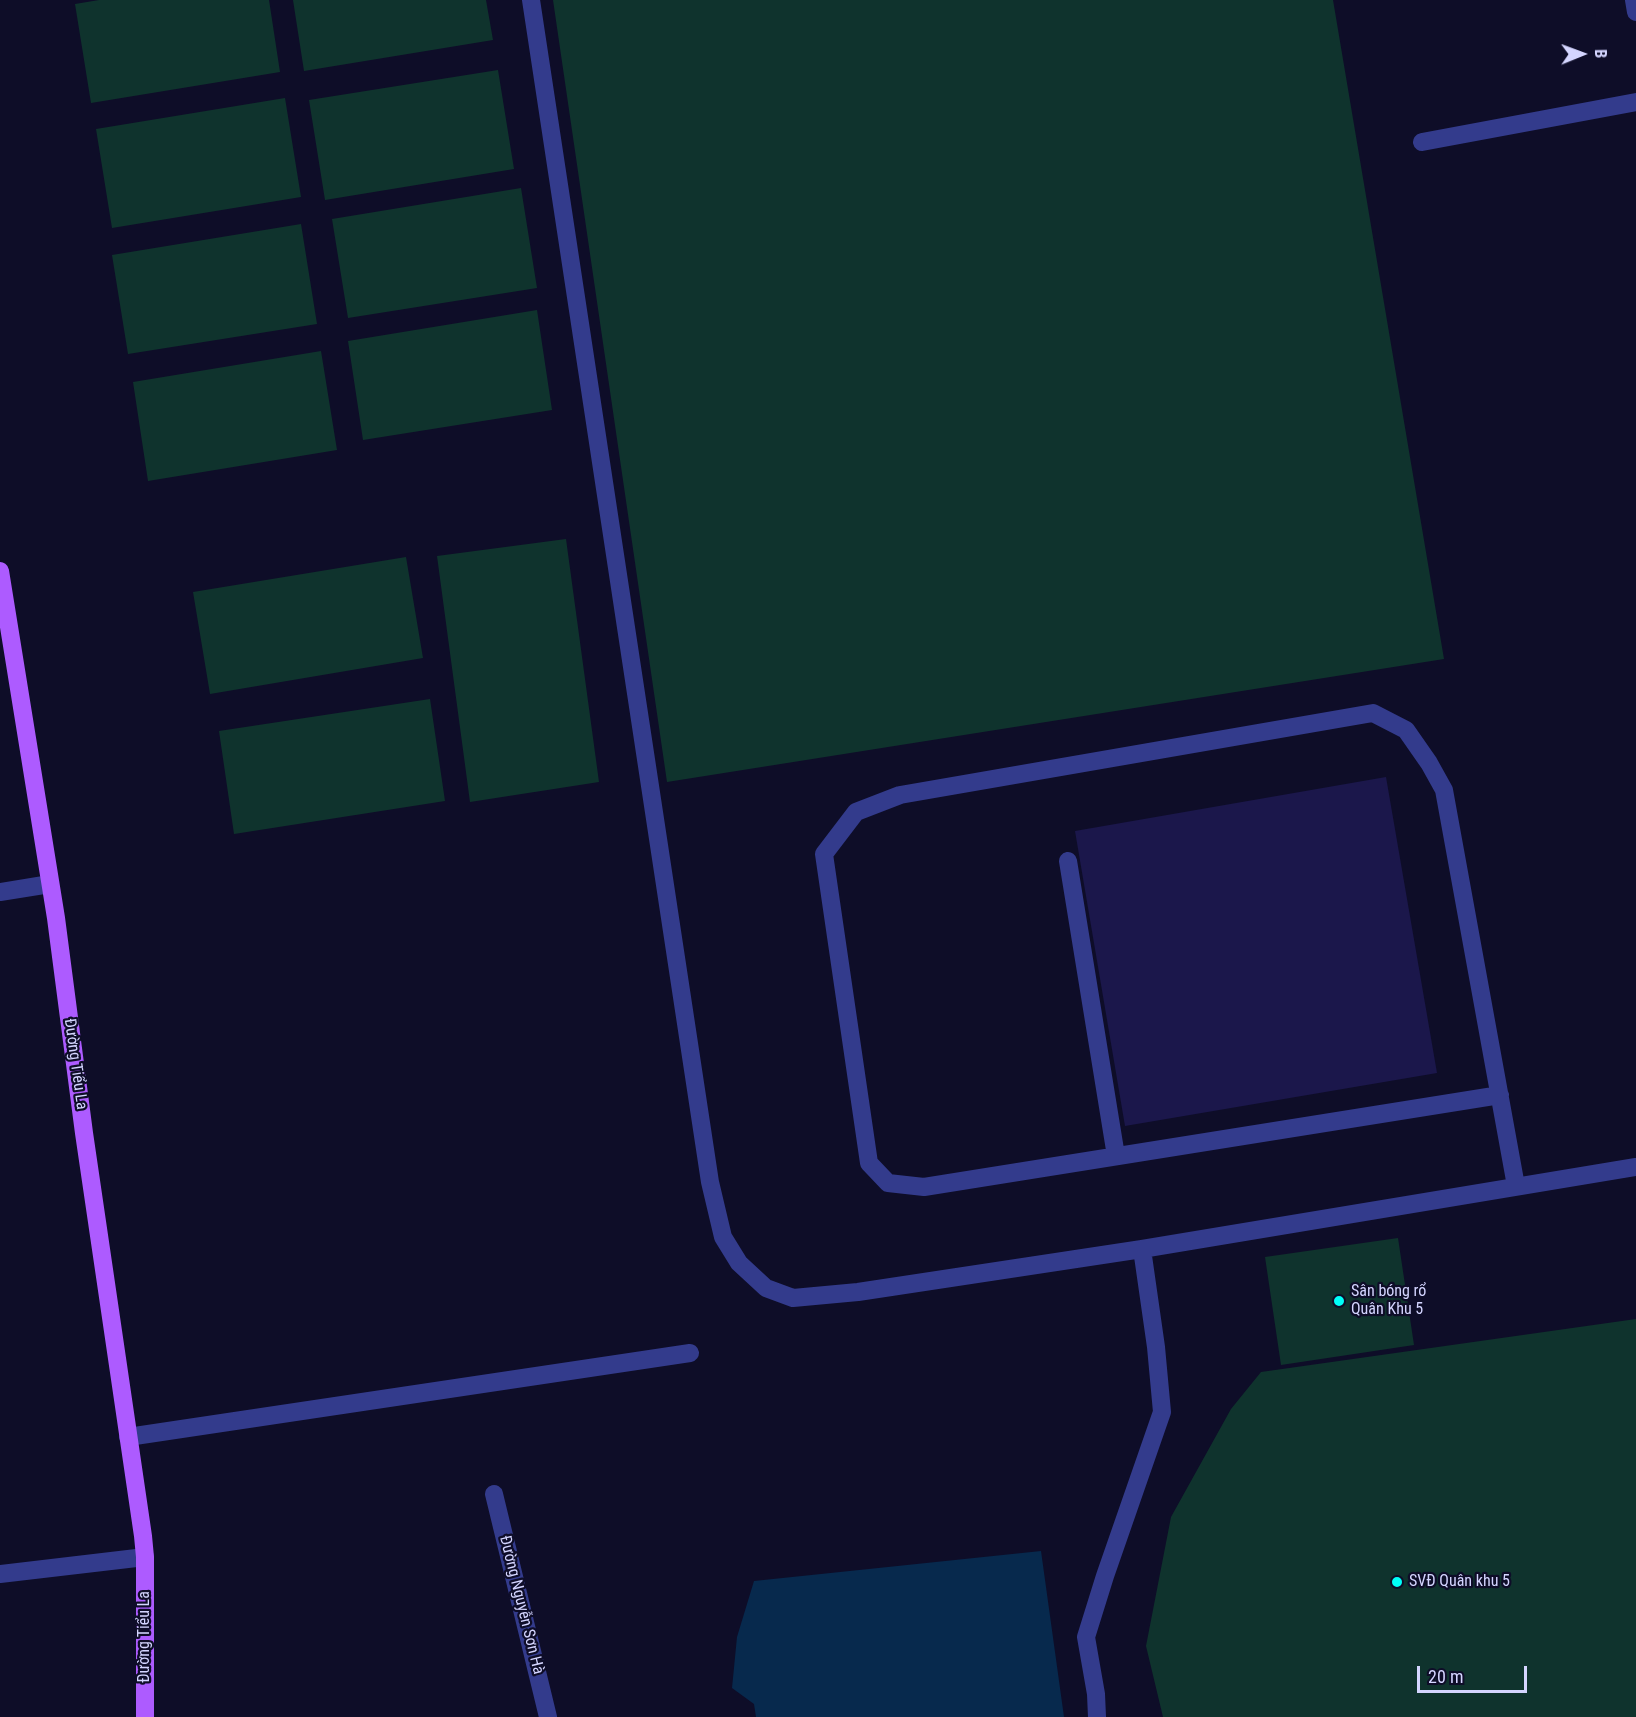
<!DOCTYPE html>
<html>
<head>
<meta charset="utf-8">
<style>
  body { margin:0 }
  #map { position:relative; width:1636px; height:1717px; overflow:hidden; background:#0e0d28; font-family:"Roboto Condensed",sans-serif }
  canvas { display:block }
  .north { position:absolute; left:1552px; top:24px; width:60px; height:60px; -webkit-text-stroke:4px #0e0d28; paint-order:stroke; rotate:89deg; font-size:16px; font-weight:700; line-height:24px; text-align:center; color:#d4d5ff }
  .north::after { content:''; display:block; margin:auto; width:21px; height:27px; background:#d4d5ff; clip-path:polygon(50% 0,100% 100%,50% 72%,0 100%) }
  .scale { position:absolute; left:1417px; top:1666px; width:110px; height:27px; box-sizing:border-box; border:3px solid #d4d5ff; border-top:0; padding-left:8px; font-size:18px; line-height:21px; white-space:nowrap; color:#d4d5ff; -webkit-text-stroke:4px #0e0d28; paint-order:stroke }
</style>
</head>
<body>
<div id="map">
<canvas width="1636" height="1717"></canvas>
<div class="north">B</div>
<div class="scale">20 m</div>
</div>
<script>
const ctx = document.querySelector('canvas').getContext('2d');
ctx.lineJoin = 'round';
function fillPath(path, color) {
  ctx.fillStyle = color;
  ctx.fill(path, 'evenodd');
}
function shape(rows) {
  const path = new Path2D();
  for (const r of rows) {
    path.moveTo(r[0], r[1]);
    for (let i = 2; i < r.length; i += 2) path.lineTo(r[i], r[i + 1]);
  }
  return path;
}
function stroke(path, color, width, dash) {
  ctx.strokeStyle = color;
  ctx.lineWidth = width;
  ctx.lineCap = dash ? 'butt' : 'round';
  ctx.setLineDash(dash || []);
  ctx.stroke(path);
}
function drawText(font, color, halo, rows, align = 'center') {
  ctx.font = font + ' "Roboto Condensed",sans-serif';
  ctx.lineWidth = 4.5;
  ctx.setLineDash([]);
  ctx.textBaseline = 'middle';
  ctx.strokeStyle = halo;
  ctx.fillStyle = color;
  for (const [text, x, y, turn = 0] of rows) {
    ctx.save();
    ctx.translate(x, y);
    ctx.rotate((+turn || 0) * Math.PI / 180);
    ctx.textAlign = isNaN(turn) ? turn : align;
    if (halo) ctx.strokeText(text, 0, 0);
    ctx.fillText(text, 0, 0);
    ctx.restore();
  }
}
fillPath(shape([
  [99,0,269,0,280,72,91,103,75,4],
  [293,0,486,0,493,40,304,71],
  [553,0,1333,0,1444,659,667,782],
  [498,70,514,169,325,200,309,100],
  [285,98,301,197,112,228,96,129],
  [521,188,537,288,348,318,332,219],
  [301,224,317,324,128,354,112,255],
  [537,310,552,410,363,440,348,341],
  [321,351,337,450,148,481,133,382],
  [566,539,599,782,470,802,437,556],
  [406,557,423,658,210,694,193,592],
  [430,699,445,801,234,834,219,731],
  [1398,1238,1414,1345,1281,1365,1265,1257],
  [1636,1319,1636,1717,1163,1717,1146,1646,1171,1517,1231,1409,1261,1372]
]), '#0f332d');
fillPath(shape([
  [1041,1551,1064,1717,756,1717,754,1704,732,1688,737,1637,754,1581]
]), '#07294d');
fillPath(shape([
  [1386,777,1437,1073,1125,1126,1075,831]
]), '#1b174b');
stroke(shape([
  [531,0,710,1182,723,1237,739,1263,766,1288,793,1298,858,1292,1142,1249,1636,1167],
  [1634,0,1636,12],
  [1422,142,1636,102],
  [1068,861,1116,1156],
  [0,892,50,884],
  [1500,1095,924,1187,888,1183,869,1163,824,854,856,812,900,795,1373,713,1406,730,1429,763,1444,790,1516,1186],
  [128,1437,690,1353],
  [494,1494,548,1717],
  [0,1574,145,1557],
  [1097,1717,1096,1694,1086,1637,1105,1576,1162,1412,1156,1347,1142,1249]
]), '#333b8c', 18);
stroke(shape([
  [0,571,56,918,84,1133,143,1536,145,1557,145,1717]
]), '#ad5bff', 18);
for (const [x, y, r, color] of [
  [1339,1301,6,"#00fff8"],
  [1397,1582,6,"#00fff8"]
]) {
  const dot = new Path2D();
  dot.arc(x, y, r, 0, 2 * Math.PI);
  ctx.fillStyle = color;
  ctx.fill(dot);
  stroke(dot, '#0e0d28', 2);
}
drawText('16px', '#d4d5ff', '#0e0d28', [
  ["Đường Tiểu La",75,1064,82],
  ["Đường Nguyễn Sơn Hà",521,1605,76],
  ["Đường Tiểu La",145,1637,-90]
]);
drawText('16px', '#d4d5ff', '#0e0d28', [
  ["Sân bóng rổ",1351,1292],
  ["Quân Khu 5",1351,1310],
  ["SVĐ Quân khu 5",1409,1582]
], 'left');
</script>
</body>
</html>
